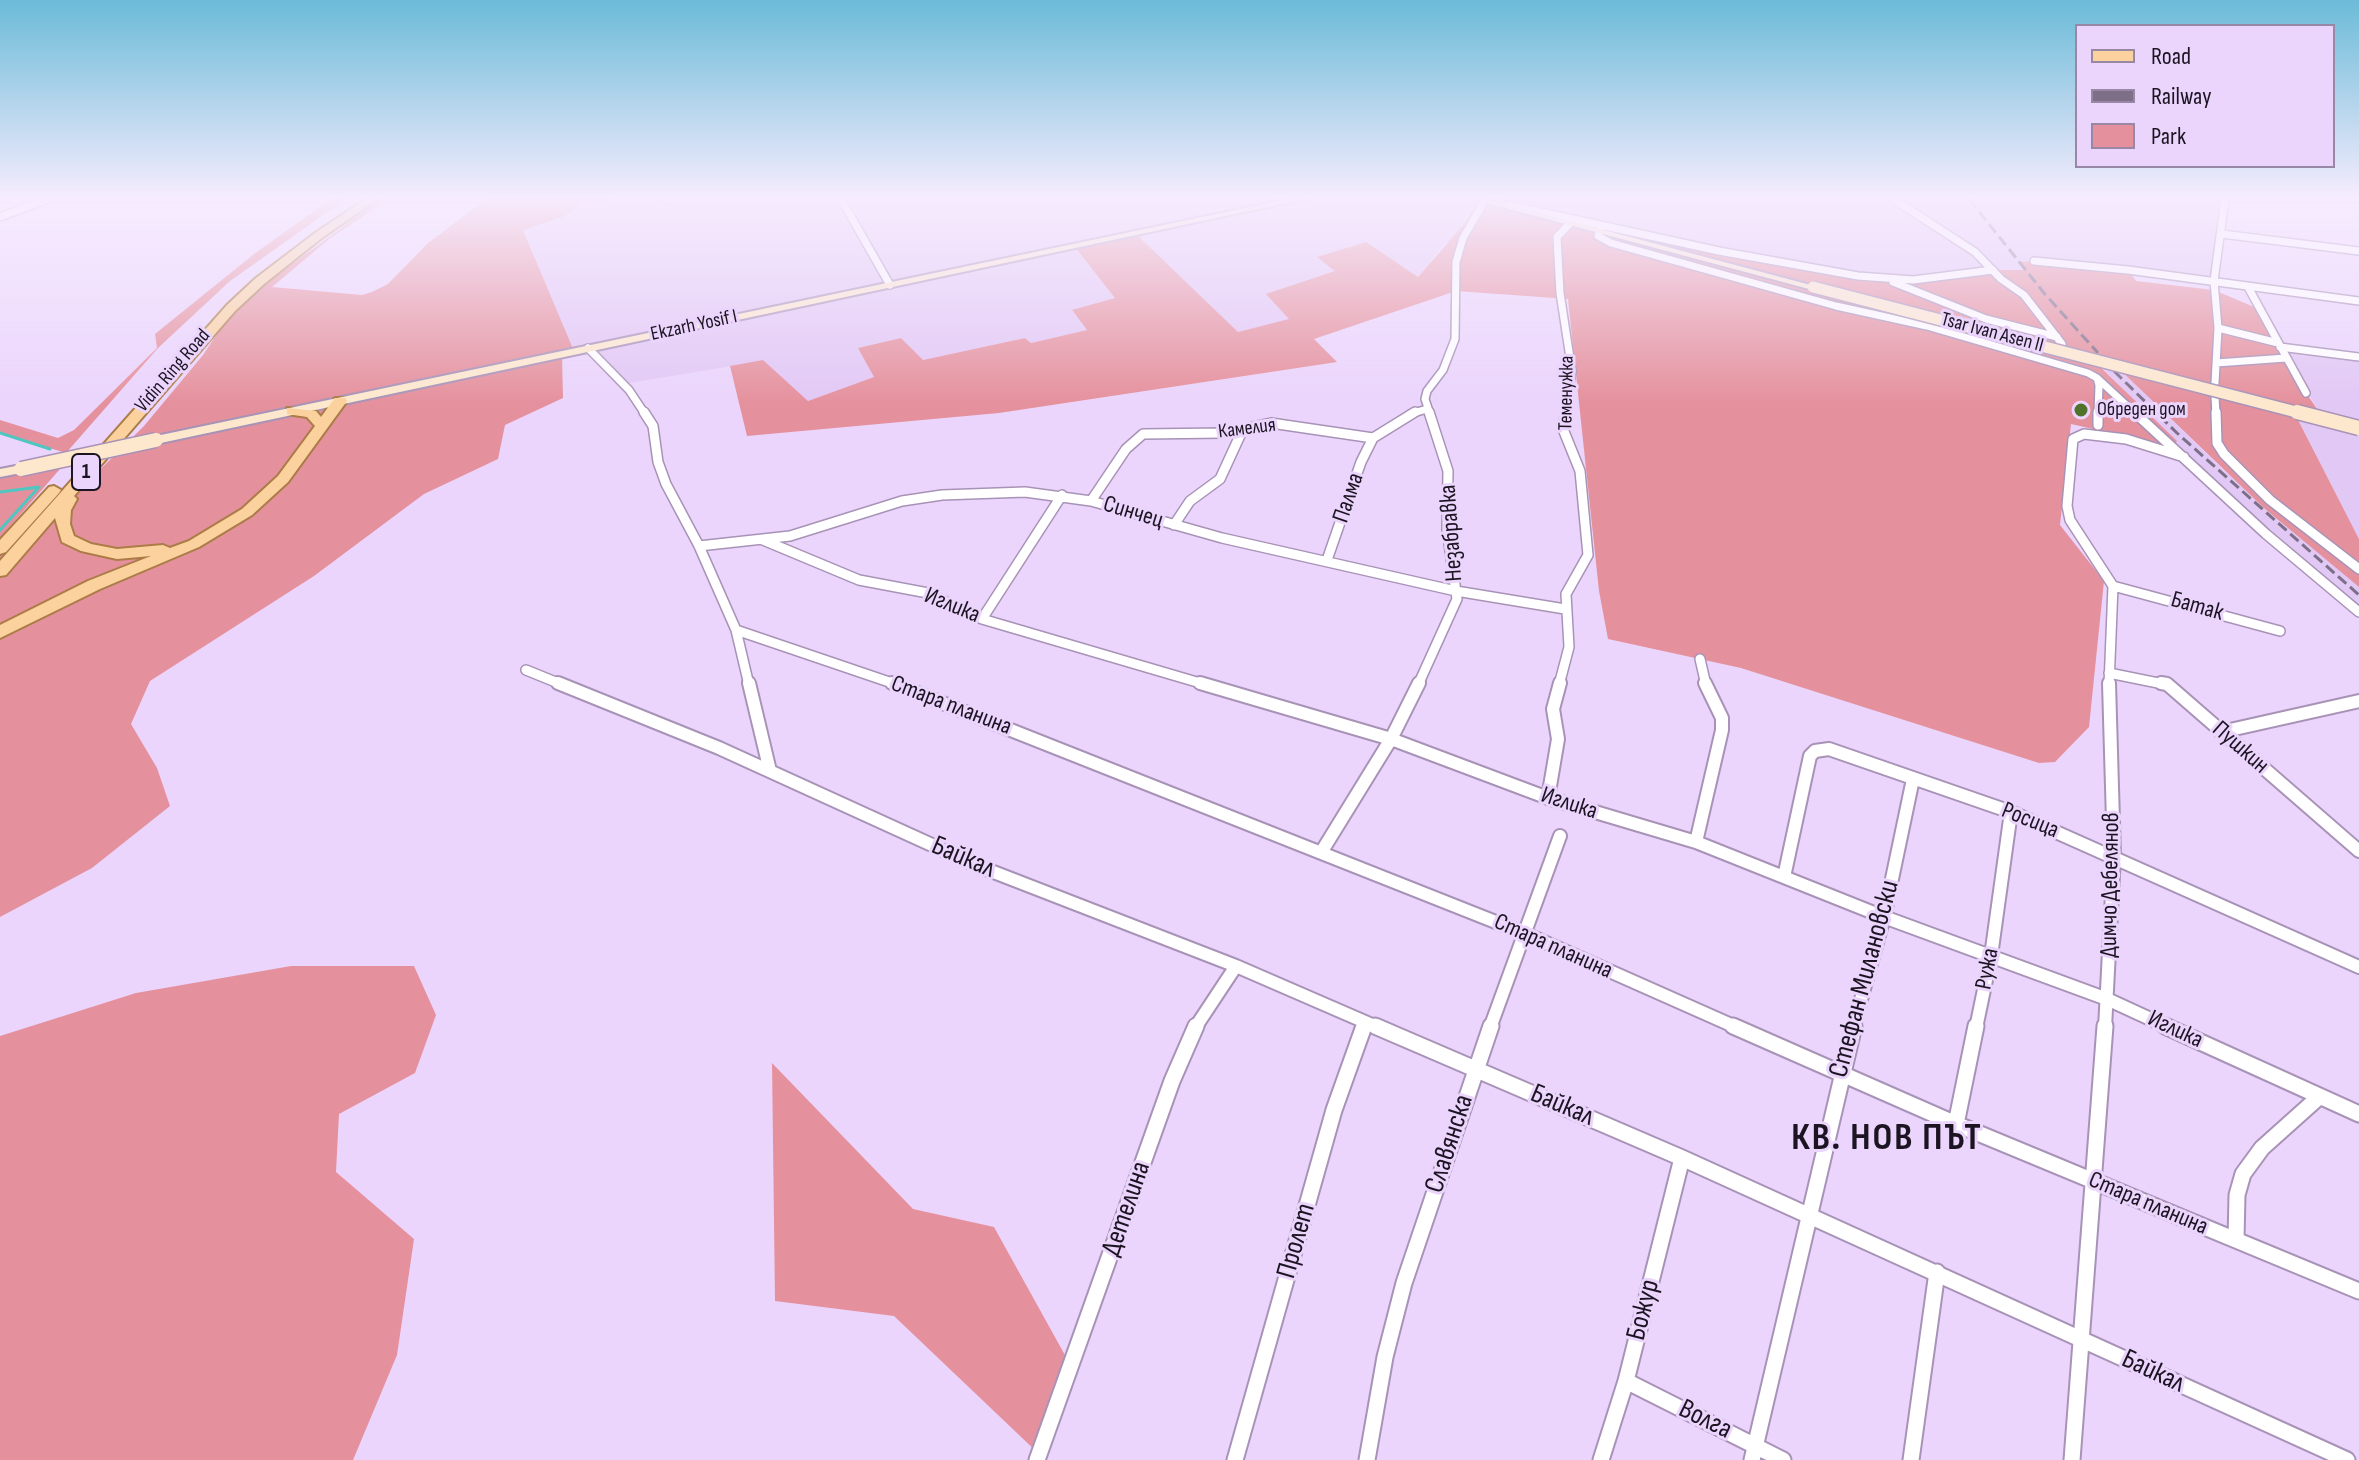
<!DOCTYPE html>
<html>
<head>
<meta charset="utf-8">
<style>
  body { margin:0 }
  #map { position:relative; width:2359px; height:1460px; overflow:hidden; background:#ebd5fc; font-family:"Sofia Sans Condensed",sans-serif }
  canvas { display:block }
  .legend { position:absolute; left:2075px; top:24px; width:260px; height:144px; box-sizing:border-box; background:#ebd5fc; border:2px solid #9888a5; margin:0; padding:10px 14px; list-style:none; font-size:24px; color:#1c1422 }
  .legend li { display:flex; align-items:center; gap:16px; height:40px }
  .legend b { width:40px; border:2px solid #9888a5 }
</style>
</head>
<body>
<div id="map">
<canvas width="2359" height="1460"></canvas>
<ul class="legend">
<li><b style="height:10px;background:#fbd29d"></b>Road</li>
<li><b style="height:10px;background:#7e6f89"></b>Railway</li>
<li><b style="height:22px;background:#e5919d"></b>Park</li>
</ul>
</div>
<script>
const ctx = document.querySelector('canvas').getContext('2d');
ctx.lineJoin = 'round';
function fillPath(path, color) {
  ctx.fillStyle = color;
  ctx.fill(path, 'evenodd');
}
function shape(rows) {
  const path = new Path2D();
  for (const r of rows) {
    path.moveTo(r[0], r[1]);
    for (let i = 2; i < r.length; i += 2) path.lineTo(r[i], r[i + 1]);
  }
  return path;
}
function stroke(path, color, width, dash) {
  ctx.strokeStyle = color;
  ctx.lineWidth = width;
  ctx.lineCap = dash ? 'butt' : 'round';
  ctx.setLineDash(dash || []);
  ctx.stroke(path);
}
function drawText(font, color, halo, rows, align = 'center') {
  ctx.font = font + ' "Sofia Sans Condensed",sans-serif';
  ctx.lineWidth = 6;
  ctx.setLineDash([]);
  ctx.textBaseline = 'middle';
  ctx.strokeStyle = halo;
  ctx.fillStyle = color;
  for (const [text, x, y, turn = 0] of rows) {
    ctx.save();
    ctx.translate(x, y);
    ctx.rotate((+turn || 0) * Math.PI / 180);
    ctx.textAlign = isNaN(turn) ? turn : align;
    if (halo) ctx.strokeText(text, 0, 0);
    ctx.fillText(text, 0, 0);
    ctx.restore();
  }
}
fillPath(shape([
  [612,199,2225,199,2214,281,2020,263,2026,270,1993,270,1913,280,1445,243,1418,277,1366,242,1318,257,1336,271,1290,319,1238,332,1135,234,1115,298,1072,311,1087,330,1031,343,1025,338,922,360,901,338,859,348,874,377,808,401,763,361,623,384,588,348,574,351,523,229,565,216,584,202,605,202],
  [2280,347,2359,357,2359,539,2294,411,2323,418],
  [2093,359,2115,365,2221,468,2359,587,2359,612,2173,447,2176,441]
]), '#e2c8f5');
fillPath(shape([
  [331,199,346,199,230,281,158,348,66,453,0,433,0,420,58,438,74,430,157,348,155,334,254,254],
  [381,199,389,199,329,239,272,287,362,295,372,292,388,284,428,243,487,199,612,199,605,202,584,202,565,216,523,230,574,351,562,354,563,398,505,425,498,459,424,494,314,576,150,681,131,724,157,768,170,806,92,868,0,917,0,556,14,555,144,426,203,355,225,322,261,287],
  [1485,200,1674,242,1889,280,1993,270,2025,270,2020,262,2034,261,2128,270,2136,281,2214,290,2259,309,2306,393,2324,419,2294,412,2359,539,2359,587,2264,508,2115,365,2094,361,2177,441,2173,447,2071,424,2060,525,2104,581,2089,727,2055,762,2039,763,1741,668,1608,639,1599,591,1568,299,1456,291,1314,339,1337,362,999,413,747,436,730,366,763,360,808,401,874,377,858,348,901,338,923,360,1025,338,1031,343,1087,330,1072,310,1115,298,1075,247,1136,234,1238,332,1289,319,1266,294,1335,271,1317,257,1366,242,1418,277],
  [66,462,0,538,0,473],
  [291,966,414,966,436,1015,415,1073,339,1114,336,1172,414,1239,397,1355,353,1460,0,1460,0,1036,136,993],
  [772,1063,913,1209,994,1227,1071,1366,1039,1454,894,1316,775,1301]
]), '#e5919d');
stroke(shape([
  [0,433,50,449],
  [0,492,39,487,0,530]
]), '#50c6c0', 3);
const streetFar3 = shape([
  [667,199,671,199],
  [841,199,890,285],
  [1893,199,1975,252,2001,279,2024,295,2062,344],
  [1509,205,1719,251,1858,276,1913,280,1993,270],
  [0,217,48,199],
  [1600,230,1598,236,1611,243,1836,306,1927,326,2088,373,2097,378,2099,385,2098,414],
  [2222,234,2359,251],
  [2034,261,2128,270,2359,301],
  [1893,282,1986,319,2057,337],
  [2248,287,2306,393],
  [2218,328,2278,343],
  [2280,347,2359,357],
  [588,348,629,390,645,414],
  [2216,363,2286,358],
  [2097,378,2136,414],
  [2215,383,2218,328,2214,281,2225,199],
  [2215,397,2216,414],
  [1410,414,1427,409],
  [1430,414,1425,399,1427,391,1443,370,1455,339,1456,262,1463,238,1485,200],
  [1565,414,1572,371,1560,293,1557,237,1571,222]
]);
const streetFar2 = shape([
  [644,412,653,426,658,462,666,484,699,546,736,630,749,685],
  [2134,412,2266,534,2359,612],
  [2216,412,2217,443,2224,454,2270,500,2359,569],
  [2098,425,2098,412],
  [1091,501,1126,449,1143,434,1223,433,1271,423,1373,438,1415,412],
  [1174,525,1190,501,1220,479,1243,429],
  [763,540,859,580,928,593,982,619,1207,685],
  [699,546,790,536,902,501,942,495,1025,492,1091,501,1222,538,1456,591,1565,609],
  [1327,560,1361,462,1373,438],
  [2113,586,2280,631],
  [982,619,1062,495],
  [736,630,898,685],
  [1700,659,1706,685],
  [526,670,563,685],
  [2109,673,2168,685],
  [1418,685,1457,599,1447,530,1448,471,1429,412],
  [1559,685,1569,647,1566,594,1588,555,1580,471,1563,429,1566,412],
  [2109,685,2113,586,2070,520,2067,506,2073,439,2084,434,2126,439,2184,457]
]);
const streetFar1 = shape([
  [558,683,719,748,978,866,1236,966,1379,1028],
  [749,683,770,771],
  [892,683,1526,934,1738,1028],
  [1200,683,1391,739,1548,798,1696,842,1884,917,2107,999,2170,1028],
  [2161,683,2167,684,2359,851],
  [2221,732,2359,701],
  [1548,798,1558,739,1553,709,1560,683],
  [1696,842,1722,730,1722,718,1705,683],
  [1322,851,1391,739,1419,683],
  [1784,877,1810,756,1815,751,1829,749,2011,812,2359,967],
  [1195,1028,1236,966],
  [1363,1028,1365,1023],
  [1490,1028,1560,836],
  [1853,1028,1884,917,1913,779],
  [1976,1028,1991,956,2011,812],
  [2105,1028,2114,856,2109,683]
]);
const street = shape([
  [1375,1026,1682,1158,2347,1460],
  [1733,1026,1956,1124,2359,1291],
  [2165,1026,2359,1114],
  [1956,1124,1976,1026],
  [2236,1240,2237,1195,2243,1174,2262,1148,2319,1097],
  [1626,1381,1783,1460],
  [1037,1460,1172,1081,1196,1026],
  [1235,1460,1334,1110,1364,1026],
  [1367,1460,1385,1357,1404,1283,1491,1026],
  [1601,1460,1626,1381,1682,1158],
  [1752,1460,1854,1026],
  [1911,1460,1937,1272],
  [2072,1460,2105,1026]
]);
const secondary = shape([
  [1288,199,1305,199,156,444,150,440,156,436,1288,199],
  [1472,199,1487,199,1818,287,1809,289,1472,199],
  [21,465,27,469,26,472,0,477,0,469,21,465]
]);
const primary = shape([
  [366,199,378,199,323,237,264,284,235,311,74,496,77,499,71,510,70,524,74,536,91,544,117,549,163,545,170,548,189,541,242,509,278,476,315,426,307,417,287,414,287,408,316,411,321,417,335,398,345,398,347,401,288,482,252,515,199,547,100,589,0,638,0,625,88,581,151,556,117,559,81,551,62,542,55,518,6,575,0,576,0,561,227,305,256,278,315,233,366,199],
  [54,486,61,490,59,493,6,552,0,554,0,540,49,487,54,486]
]);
stroke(streetFar3, '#a893b7', 10);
stroke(streetFar2, '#a893b7', 12);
stroke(streetFar1, '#a893b7', 16);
stroke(street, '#a893b7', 19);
stroke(secondary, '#a893b7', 4);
stroke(primary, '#ac7c48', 4);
stroke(streetFar3, '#fff', 7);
stroke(streetFar2, '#fff', 9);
stroke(streetFar1, '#fff', 12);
stroke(street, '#fff', 15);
fillPath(secondary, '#fde8ce');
fillPath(primary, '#fbd29d');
stroke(shape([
  [1969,199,2044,293,2098,353],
  [2114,371,2177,433,2359,595]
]), '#7e6f89', 3, [11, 5]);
const secondaryBridgeFar1 = shape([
  [1813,287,2304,414]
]);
const secondaryBridge = shape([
  [2297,412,2359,428],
  [21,469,156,440]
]);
stroke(secondaryBridgeFar1, '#a893b7', 14, []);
stroke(secondaryBridge, '#a893b7', 17, []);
stroke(secondaryBridgeFar1, '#fde8ce', 11);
stroke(secondaryBridge, '#fde8ce', 14);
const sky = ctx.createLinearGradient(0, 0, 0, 403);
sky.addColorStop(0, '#6bbbd8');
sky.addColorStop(0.49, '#f6ecfe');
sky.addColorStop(1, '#f6ecfe00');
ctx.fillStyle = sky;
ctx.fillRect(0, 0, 2359, 403);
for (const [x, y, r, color] of [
  [2081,410,8,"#50722a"]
]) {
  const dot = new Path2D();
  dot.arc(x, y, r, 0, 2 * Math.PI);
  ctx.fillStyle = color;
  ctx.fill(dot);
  stroke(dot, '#ebd5fc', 3);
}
drawText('20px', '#1c1422', '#ebd5fc', [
  ["Ekzarh Yosif I",694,326,-12],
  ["Tsar Ivan Asen II",1992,333,15],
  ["Vidin Ring Road",173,371,-49],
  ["Теменужка",1567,393,-89],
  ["Камелия",1247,429,-7]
]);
drawText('20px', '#1c1422', '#ebd5fc', [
  ["Обреден дом",2097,410]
], 'left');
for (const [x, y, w] of [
  [86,472,28]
]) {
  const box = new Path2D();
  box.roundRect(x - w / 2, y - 18, w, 36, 6);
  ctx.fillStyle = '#ebd5fc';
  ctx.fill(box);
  stroke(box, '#1c1422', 2);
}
drawText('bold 22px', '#1c1422', null, [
  ["1",86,472]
]);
drawText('24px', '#1c1422', '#ebd5fc', [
  ["Палма",1349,498,-71],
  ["Синчец",1133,513,17],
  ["Незабравка",1452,533,-94],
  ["Иглика",952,606,22],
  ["Батак",2197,607,16],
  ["Стара планина",951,706,21],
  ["Пушкин",2240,748,41],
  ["Иглика",1569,804,18],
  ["Росица",2030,821,22],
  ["Димчо Дебелянов",2111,885,-89],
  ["Стара планина",1553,947,24],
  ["Ружа",1988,969,-79],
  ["Иглика",2175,1030,25],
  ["Стара планина",2148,1204,23]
]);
drawText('28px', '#1c1422', '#ebd5fc', [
  ["Байкал",963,858,23],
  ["Стефан Милановски",1865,979,-75],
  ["Байкал",1562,1106,23],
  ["Славянска",1450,1144,-72],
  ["Детелина",1127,1209,-71],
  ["Пролет",1297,1241,-74],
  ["Божур",1644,1310,-76],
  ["Байкал",2153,1372,25],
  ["Волга",1705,1420,26]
]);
ctx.letterSpacing = '2px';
drawText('bold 38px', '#1c1422', '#ebd5fc', [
  ["КВ. НОВ ПЪТ",1887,1139]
]);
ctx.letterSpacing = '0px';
</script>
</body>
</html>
